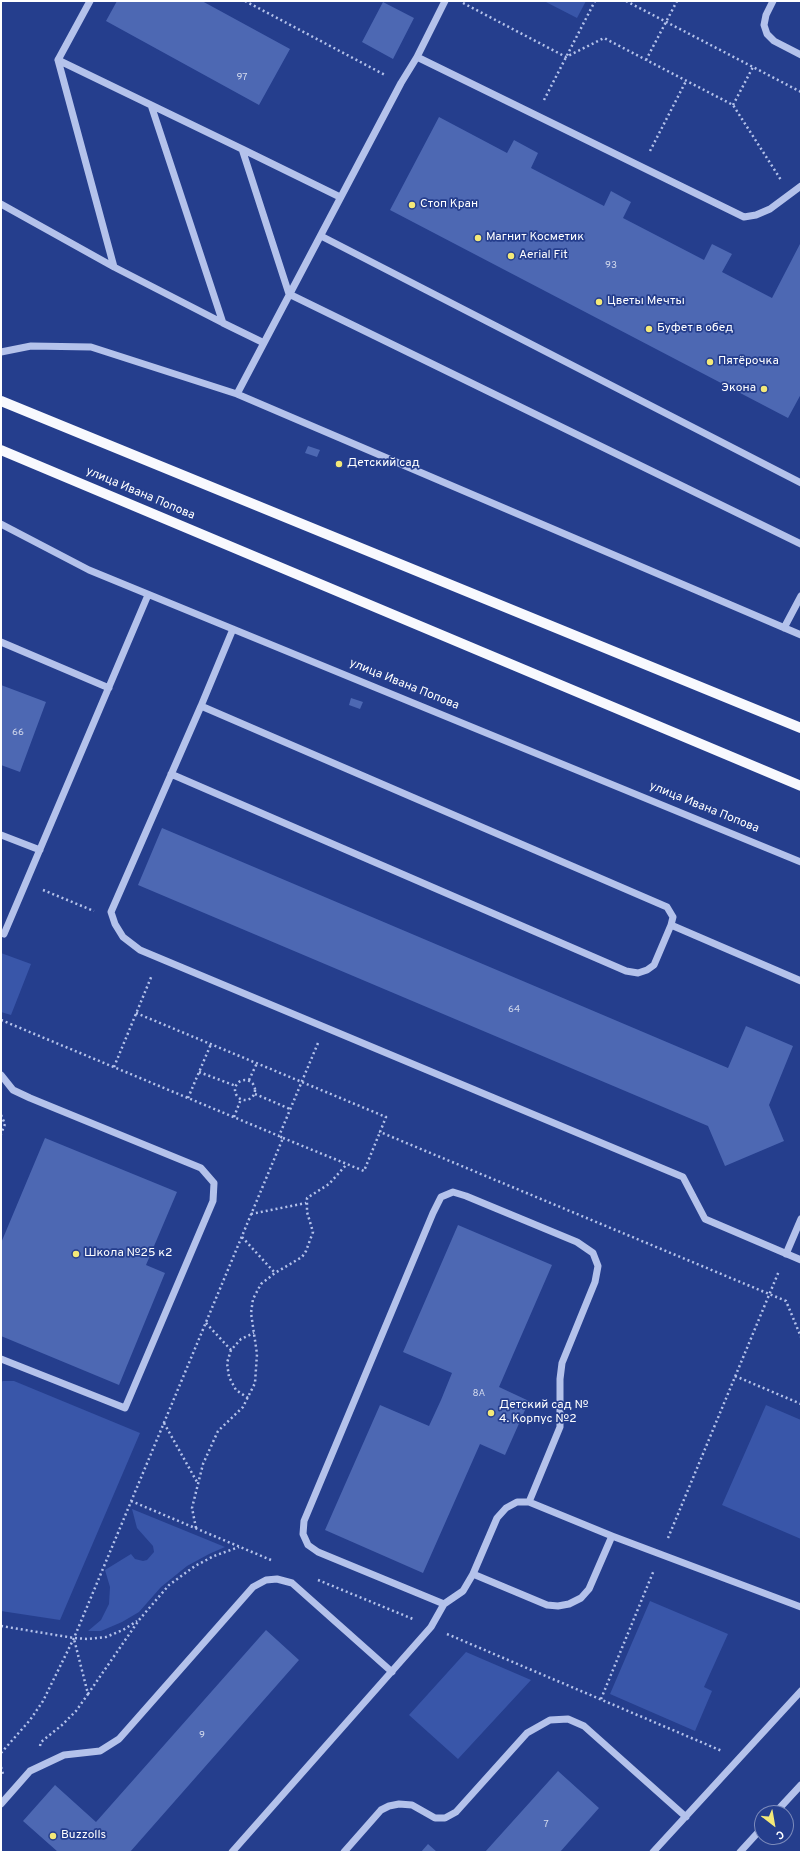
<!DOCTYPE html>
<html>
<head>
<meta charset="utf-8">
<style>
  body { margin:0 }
  #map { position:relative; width:802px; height:1853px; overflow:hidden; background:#253e8d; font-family:Overpass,sans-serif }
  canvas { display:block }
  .frame { position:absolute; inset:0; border:2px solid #fff; pointer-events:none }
  .north { position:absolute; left:754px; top:1805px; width:40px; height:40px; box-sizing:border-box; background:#253e8d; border:1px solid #7c8bbb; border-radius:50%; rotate:149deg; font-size:11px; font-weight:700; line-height:16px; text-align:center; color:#fff }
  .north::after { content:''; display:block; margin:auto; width:14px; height:18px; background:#f4e978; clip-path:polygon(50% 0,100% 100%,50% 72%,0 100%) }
</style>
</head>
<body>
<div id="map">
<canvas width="802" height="1853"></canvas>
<div class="frame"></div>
<div class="north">С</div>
</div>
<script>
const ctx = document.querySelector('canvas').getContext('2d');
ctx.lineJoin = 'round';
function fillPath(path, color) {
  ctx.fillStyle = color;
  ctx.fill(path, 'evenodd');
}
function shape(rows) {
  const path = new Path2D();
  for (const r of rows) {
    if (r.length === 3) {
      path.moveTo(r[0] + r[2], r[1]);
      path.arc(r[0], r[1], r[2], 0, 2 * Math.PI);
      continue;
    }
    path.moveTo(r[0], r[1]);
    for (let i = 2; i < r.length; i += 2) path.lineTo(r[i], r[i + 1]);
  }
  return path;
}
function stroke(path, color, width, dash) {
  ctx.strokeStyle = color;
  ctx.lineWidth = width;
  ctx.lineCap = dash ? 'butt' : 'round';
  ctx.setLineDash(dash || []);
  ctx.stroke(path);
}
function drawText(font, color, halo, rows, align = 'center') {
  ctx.font = font + ' Overpass,sans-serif';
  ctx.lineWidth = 3.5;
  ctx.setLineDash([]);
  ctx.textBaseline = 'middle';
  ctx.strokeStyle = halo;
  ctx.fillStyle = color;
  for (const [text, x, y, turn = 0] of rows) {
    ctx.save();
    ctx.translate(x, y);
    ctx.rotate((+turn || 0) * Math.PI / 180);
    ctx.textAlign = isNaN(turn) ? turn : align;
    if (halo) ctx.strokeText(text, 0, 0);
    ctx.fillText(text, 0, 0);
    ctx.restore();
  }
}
fillPath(shape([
  [544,1,586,1,577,18],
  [1,953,31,964,11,1015,1,1012],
  [3,1381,14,1381,140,1433,60,1620,1,1611,1,1382],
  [766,1405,801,1420,801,1539,722,1505],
  [132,1509,225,1547,209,1554,187,1566,161,1587,139,1612,122,1622,101,1631,88,1631,101,1620,109,1604,110,1587,105,1570,131,1554,135,1559,143,1561,147,1560,154,1552,153,1546,137,1528],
  [650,1601,728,1634,704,1687,712,1691,695,1731,610,1694],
  [466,1652,531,1680,458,1759,409,1715]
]), '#3956a9');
fillPath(shape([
  [117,1,202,1,290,49,259,105,106,21],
  [383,2,414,18,393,59,362,42],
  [439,117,507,153,514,140,538,153,531,168,604,206,611,191,631,202,623,218,704,260,712,244,732,254,722,272,772,298,801,242,801,394,788,418,390,210],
  [308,446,320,450,317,457,305,453],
  [1,685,46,702,20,772,1,765],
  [351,698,363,702,360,709,349,705],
  [162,828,728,1068,746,1026,793,1046,769,1105,784,1141,725,1166,708,1126,138,885],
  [45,1138,177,1192,146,1265,165,1273,119,1385,1,1336,1,1243],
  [458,1225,552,1265,499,1387,529,1401,505,1455,480,1444,423,1573,325,1530,380,1405,429,1426,441,1400,452,1373,403,1352],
  [266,1630,299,1660,130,1852,58,1852,23,1821,55,1785,96,1822],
  [558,1771,599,1808,560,1852,485,1852],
  [428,1844,437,1852,421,1852]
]), '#4d68b3');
stroke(shape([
  [245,1,385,75],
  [626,1,801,92],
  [463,3,566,57,604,38,733,105,781,180],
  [646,60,677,1],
  [544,100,595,1],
  [733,105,753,67],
  [650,151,686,81],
  [43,890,94,911],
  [136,1013,386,1117,380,1132,786,1301,801,1337],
  [1,1020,279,1136,318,1043],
  [114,1067,152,975],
  [199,1072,236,1086],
  [245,1090,10],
  [249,1080,257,1063],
  [255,1094,290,1109],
  [188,1098,211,1044],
  [1,1115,5,1124,1,1134],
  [234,1117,241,1099],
  [283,1138,364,1171,380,1132],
  [251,1214,306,1203],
  [242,1237,275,1273],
  [206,1323,231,1350],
  [735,1376,801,1404],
  [248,1398,236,1390,229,1377,227,1363,231,1350,241,1339,254,1333],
  [164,1423,197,1482],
  [131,1501,271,1560],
  [196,1528,192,1508,203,1464,218,1431,243,1407,255,1383,257,1354,251,1313,253,1299,261,1284,275,1273,302,1257,306,1251,313,1232,307,1212,307,1198,329,1184,347,1164],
  [668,1538,779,1271],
  [318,1580,413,1619],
  [1,1626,74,1638,88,1639,106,1637,123,1630,137,1621],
  [447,1634,722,1751],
  [88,1694,139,1620,169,1585,195,1566,214,1556,239,1547],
  [601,1699,654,1570],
  [40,1746,41,1742,62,1725,76,1711,88,1694,74,1639],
  [1,1753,30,1720,43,1701,74,1638,283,1138,279,1136],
  [1,1767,3,1774]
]), '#b4c2eb', 2.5, [2, 3]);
stroke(shape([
  [90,1,58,60,242,149,289,294,801,544],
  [773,1,766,15,764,25,767,34,774,41,801,55],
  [417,57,744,217,756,215,770,209,801,186],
  [58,60,114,267,223,323],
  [151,105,223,323,264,343],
  [242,149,340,197],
  [1,204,114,267],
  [321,236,801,483],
  [1,352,31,346,91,347,237,394,801,635],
  [237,394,401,83,417,57,445,1],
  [1,524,89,570,801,862],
  [784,628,801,596],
  [1,642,109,688],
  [201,706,233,629],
  [171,774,626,971,638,973,647,970,654,965,671,925],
  [1,835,40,850],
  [4,934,148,595],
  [801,981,671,925,673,917,667,907,201,706,111,912,115,924,123,937,140,950,683,1177,705,1219,801,1260],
  [1,1075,13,1090,30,1098,201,1168,214,1183,213,1201,125,1408,1,1359],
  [786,1254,801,1219],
  [612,1536,801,1607],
  [444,1604,463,1591,473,1574],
  [1,1804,30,1771,64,1755,100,1751,119,1739,253,1587,266,1580,277,1579,292,1583,392,1672],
  [775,1813,801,1785],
  [232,1852,431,1627,444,1604,318,1552,308,1545,303,1534,304,1521,433,1213,441,1197,453,1192,466,1196,577,1242,593,1253,598,1266,595,1282,562,1363,560,1379,560,1427,529,1502,517,1502,506,1508,497,1518,473,1574,547,1605,558,1606,569,1604,581,1598,589,1589,612,1536,529,1502],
  [344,1852,381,1810,389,1806,399,1804,412,1805,435,1818,445,1818,456,1812,527,1733,550,1720,568,1719,584,1726,686,1817],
  [653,1852,801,1691],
  [740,1852,762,1828]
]), '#b4c2eb', 7);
stroke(shape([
  [1,401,801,728],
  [1,450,801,786]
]), '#f8f9fe', 10);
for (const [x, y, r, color] of [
  [412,205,4,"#f4e978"],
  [478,238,4,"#f4e978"],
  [511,256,4,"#f4e978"],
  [599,302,4,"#f4e978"],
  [649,329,4,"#f4e978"],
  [710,362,4,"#f4e978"],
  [764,389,4,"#f4e978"],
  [339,464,4,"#f4e978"],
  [76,1254,4,"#f4e978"],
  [491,1413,4,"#f4e978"],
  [53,1836,4,"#f4e978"]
]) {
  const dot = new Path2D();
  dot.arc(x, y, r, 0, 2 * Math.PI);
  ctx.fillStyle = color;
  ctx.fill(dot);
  stroke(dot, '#253e8d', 1.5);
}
drawText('10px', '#d2d9ec', null, [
  ["97",242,78],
  ["93",611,266],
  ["66",18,733],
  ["64",514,1010],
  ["8А",479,1394],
  ["9",202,1736],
  ["7",546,1825]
]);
drawText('12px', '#fff', '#253e8d', [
  ["Стоп Кран",420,205],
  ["Магнит Косметик",486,238],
  ["Aerial Fit",519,256],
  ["Цветы Мечты",607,302],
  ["Буфет в обед",657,329],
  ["Пятёрочка",718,362],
  ["Экона",756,389,"right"],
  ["Детский сад",347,464],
  ["Школа №25 к2",84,1254],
  ["Детский сад №",499,1406],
  ["4. Корпус №2",499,1420],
  ["Buzzolls",61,1836]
], 'left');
drawText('12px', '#fff', '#253e8d', [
  ["улица Ивана Попова",140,494,23],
  ["улица Ивана Попова",404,685,22],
  ["улица Ивана Попова",704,808,22]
]);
</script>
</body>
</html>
